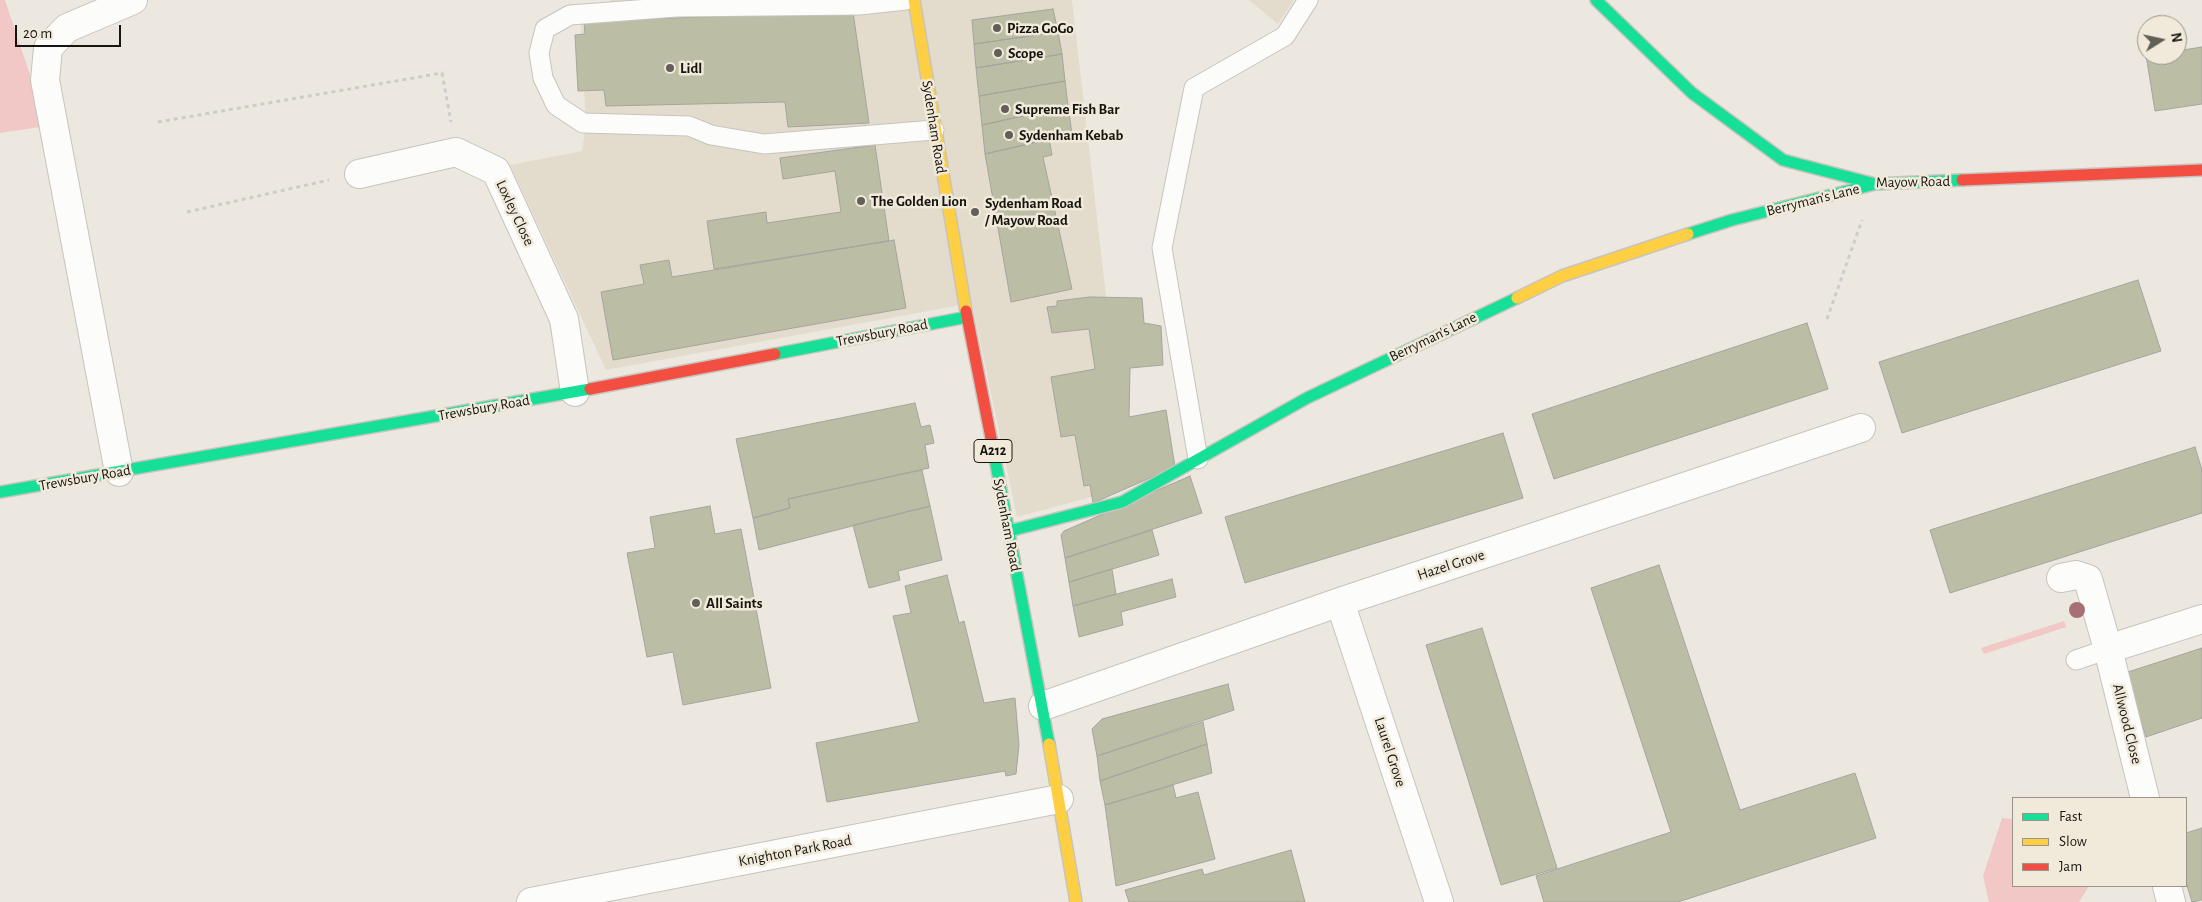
<!DOCTYPE html>
<html>
<head>
<meta charset="utf-8">
<style>
  body { margin:0 }
  #map { position:relative; width:2202px; height:902px; overflow:hidden; background:#ece8e0; font-family:"Alegreya Sans",sans-serif }
  canvas { display:block }
  .legend { position:absolute; left:2012px; top:797px; width:175px; height:90px; box-sizing:border-box; background:#f1eadb; border:1px solid #9a958a; margin:0; padding:6px 9px; list-style:none; font-size:15px; color:#171510 }
  .legend li { display:flex; align-items:center; gap:10px; height:25px }
  .legend b { width:25px; border:1px solid #9a958a }
  .north { position:absolute; left:2137px; top:15px; width:50px; height:50px; box-sizing:border-box; background:#f1eadb; border:1px solid #9a958a; border-radius:50%; rotate:80deg; font-size:14px; font-weight:700; line-height:20px; text-align:center; color:#171510 }
  .north::after { content:''; display:block; margin:auto; width:18px; height:22px; background:#625f59; clip-path:polygon(50% 0,100% 100%,50% 72%,0 100%) }
  .scale { position:absolute; left:15px; top:25px; width:106px; height:22px; box-sizing:border-box; border:2px solid #171510; border-top:0; padding-left:6px; font-size:15px; line-height:18px; white-space:nowrap; color:#171510; -webkit-text-stroke:4px #f1eadb; paint-order:stroke }
</style>
</head>
<body>
<div id="map">
<canvas width="2202" height="902"></canvas>
<ul class="legend">
<li><b style="height:6px;background:#16e098"></b>Fast</li>
<li><b style="height:6px;background:#ffcf43"></b>Slow</li>
<li><b style="height:6px;background:#f24e42"></b>Jam</li>
</ul>
<div class="north">N</div>
<div class="scale">20 m</div>
</div>
<script>
const ctx = document.querySelector('canvas').getContext('2d');
ctx.lineJoin = 'round';
function fillPath(path, color) {
  ctx.fillStyle = color;
  ctx.fill(path, 'evenodd');
}
function shape(rows) {
  const path = new Path2D();
  for (const r of rows) {
    path.moveTo(r[0], r[1]);
    for (let i = 2; i < r.length; i += 2) path.lineTo(r[i], r[i + 1]);
  }
  return path;
}
function stroke(path, color, width, dash) {
  ctx.strokeStyle = color;
  ctx.lineWidth = width;
  ctx.lineCap = dash ? 'butt' : 'round';
  ctx.setLineDash(dash || []);
  ctx.stroke(path);
}
function drawText(font, color, halo, rows, align = 'center') {
  ctx.font = font + ' "Alegreya Sans",sans-serif';
  ctx.lineWidth = 5;
  ctx.setLineDash([]);
  ctx.textBaseline = 'middle';
  ctx.strokeStyle = halo;
  ctx.fillStyle = color;
  for (const [text, x, y, turn = 0] of rows) {
    ctx.save();
    ctx.translate(x, y);
    ctx.rotate((+turn || 0) * Math.PI / 180);
    ctx.textAlign = isNaN(turn) ? turn : align;
    if (halo) ctx.strokeText(text, 0, 0);
    ctx.fillText(text, 0, 0);
    ctx.restore();
  }
}
fillPath(shape([
  [610,0,1072,0,1128,487,1017,517,972,303,606,370,510,165,582,151,586,124,580,17,609,14],
  [1249,0,1294,0,1278,24]
]), '#e3dccd');
fillPath(shape([
  [0,0,5,0,47,126,0,133],
  [2064,621,2066,627,1984,654,1981,648],
  [2002,818,2013,819,2013,886,2089,886,2079,902,1989,902,1983,876]
]), '#f1c8c6');
const building = shape([
  [1053,9,1058,32,974,44,972,20,1053,9],
  [853,12,869,123,788,127,785,102,606,106,604,90,578,91,575,35,585,34,584,21,853,12],
  [1058,32,1062,54,976,68,974,44,1058,32],
  [2202,47,2202,104,2155,111,2146,55,2177,55,2177,51,2202,47],
  [1062,54,1065,81,979,96,976,68,1062,54],
  [1065,81,1068,106,982,125,979,96,1065,81],
  [1068,106,1072,134,985,154,982,125,1068,106],
  [1049,139,1052,155,1043,157,1072,289,1011,302,985,154,1049,139],
  [875,145,889,241,714,269,707,221,766,212,767,223,841,212,835,171,783,179,780,158,875,145],
  [894,240,906,308,613,360,601,292,644,284,640,265,669,260,672,277,894,240],
  [2138,280,2161,351,1902,433,1879,362,2138,280],
  [1090,297,1142,298,1144,323,1161,326,1163,365,1130,368,1129,417,1166,410,1175,467,1093,503,1090,485,1084,486,1075,435,1061,437,1051,377,1095,369,1089,329,1052,333,1047,307,1057,306,1057,301,1090,297],
  [1807,323,1828,389,1554,479,1532,414,1807,323],
  [915,403,921,427,930,425,934,443,925,445,929,468,788,499,790,508,753,518,736,439,915,403],
  [1503,433,1523,498,1245,583,1225,517,1503,433],
  [2195,447,2202,470,2202,513,1950,593,1930,530,2195,447],
  [922,470,930,506,759,550,753,518,790,508,788,499,922,470],
  [1190,476,1202,513,1065,558,1061,535,1064,531,1190,476],
  [710,506,715,534,741,529,771,688,683,705,673,652,647,657,627,553,655,548,650,517,710,506],
  [930,506,942,560,898,571,900,580,869,588,853,525,930,506],
  [1152,530,1159,555,1069,582,1065,558,1152,530],
  [1659,565,1740,810,1855,773,1876,838,1678,902,1544,902,1536,876,1671,832,1591,588,1659,565],
  [1112,569,1116,594,1073,606,1069,582,1112,569],
  [947,575,959,623,964,621,984,703,1015,698,1019,745,1016,774,1006,776,1005,771,827,802,816,743,919,722,893,616,911,613,905,586,947,575],
  [1172,579,1176,597,1121,612,1123,625,1079,637,1073,606,1172,579],
  [1482,628,1557,868,1501,885,1426,645,1482,628],
  [2202,648,2202,718,2146,737,2125,673,2202,648],
  [1228,684,1234,710,1097,756,1092,729,1102,719,1228,684],
  [1203,722,1207,744,1100,781,1097,756,1203,722],
  [1207,744,1212,773,1105,805,1100,781,1207,744],
  [1173,785,1176,798,1198,792,1215,859,1116,886,1105,805,1173,785],
  [2202,828,2202,900,2192,902,2186,882,2186,833,2202,828],
  [1291,850,1305,902,1129,902,1125,890,1202,869,1204,875,1291,850]
]);
fillPath(building, '#bbbda5');
stroke(building, '#a6a49f', 1);
const lane = shape([
  [906,0,859,5,676,7,570,15,545,29,539,53,543,78,556,105,583,123,689,126,711,135,764,144,934,130],
  [1198,459,1162,248,1194,88,1285,36,1308,0],
  [2076,660,2108,649]
]);
const street = shape([
  [359,174,456,152,496,171,564,319,575,392],
  [119,472,45,80,48,48,67,28,133,0],
  [2061,578,2076,575,2088,579,2108,649,2145,798],
  [1340,602,1439,902],
  [2108,649,2202,619],
  [1043,706,1340,602,1861,428],
  [2167,886,2171,902],
  [531,902,1059,799]
]);
const fast = shape([
  [1596,0,1692,93,1783,160,1875,184,1962,180],
  [1688,234,1732,220,1875,184],
  [775,354,967,317],
  [992,443,1049,744],
  [0,492,590,389],
  [1009,531,1122,502,1307,398,1517,298]
]);
const slow = shape([
  [914,0,966,311],
  [1517,298,1562,276,1688,234],
  [1049,744,1076,902]
]);
const jam = shape([
  [1962,180,2202,170],
  [966,311,992,443],
  [590,389,775,354]
]);
stroke(lane, '#c7c4bd', 21);
stroke(street, '#c7c4bd', 30);
stroke(fast, '#c7c4bd', 14);
stroke(slow, '#c7c4bd', 14);
stroke(jam, '#c7c4bd', 14);
stroke(shape([
  [158,122,442,73,451,122],
  [187,212,329,180],
  [1827,319,1862,220]
]), '#cdccca', 3, [4, 4]);
stroke(lane, '#fcfcfa', 19);
stroke(street, '#fcfcfa', 28);
stroke(fast, '#16e098', 11);
stroke(slow, '#ffcf43', 11);
stroke(jam, '#f24e42', 11);
ctx.fillStyle = '#a67076';
for (const [x, y] of [
  [2077,610]
]) {
  ctx.beginPath();
  ctx.arc(x, y, 8, 0, 2 * Math.PI);
  ctx.fill();
}
for (const [x, y, r, color] of [
  [997,28,5,"#625f59"],
  [998,53,5,"#625f59"],
  [670,68,5,"#625f59"],
  [1005,109,5,"#625f59"],
  [1009,135,5,"#625f59"],
  [861,201,5,"#625f59"],
  [975,212,5,"#625f59"],
  [696,603,5,"#625f59"]
]) {
  const dot = new Path2D();
  dot.arc(x, y, r, 0, 2 * Math.PI);
  ctx.fillStyle = color;
  ctx.fill(dot);
  stroke(dot, '#f1eadb', 2);
}
for (const [x, y, w] of [
  [993,451,38]
]) {
  const box = new Path2D();
  box.roundRect(x - w / 2, y - 11.5, w, 23, 4);
  ctx.fillStyle = '#f1eadb';
  ctx.fill(box);
  stroke(box, '#171510', 1);
}
drawText('bold 14px', '#171510', null, [
  ["A212",993,451]
]);
drawText('bold 15px', '#171510', '#f1eadb', [
  ["Pizza GoGo",1007,28],
  ["Scope",1008,53],
  ["Lidl",680,68],
  ["Supreme Fish Bar",1015,109],
  ["Sydenham Kebab",1019,135],
  ["The Golden Lion",871,201],
  ["Sydenham Road",985,203],
  ["/ Mayow Road",985,220],
  ["All Saints",706,603]
], 'left');
drawText('15px', '#171510', '#f1eadb', [
  ["Sydenham Road",934,127,81],
  ["Mayow Road",1913,182,-1],
  ["Berryman's Lane",1813,200,-14],
  ["Loxley Close",515,213,65],
  ["Trewsbury Road",882,333,-11],
  ["Berryman's Lane",1433,337,-26],
  ["Trewsbury Road",484,408,-10],
  ["Trewsbury Road",85,478,-10],
  ["Sydenham Road",1007,525,79],
  ["Hazel Grove",1451,565,-18],
  ["Allwood Close",2127,724,76],
  ["Laurel Grove",1390,752,72],
  ["Knighton Park Road",795,851,-11]
]);
</script>
</body>
</html>
